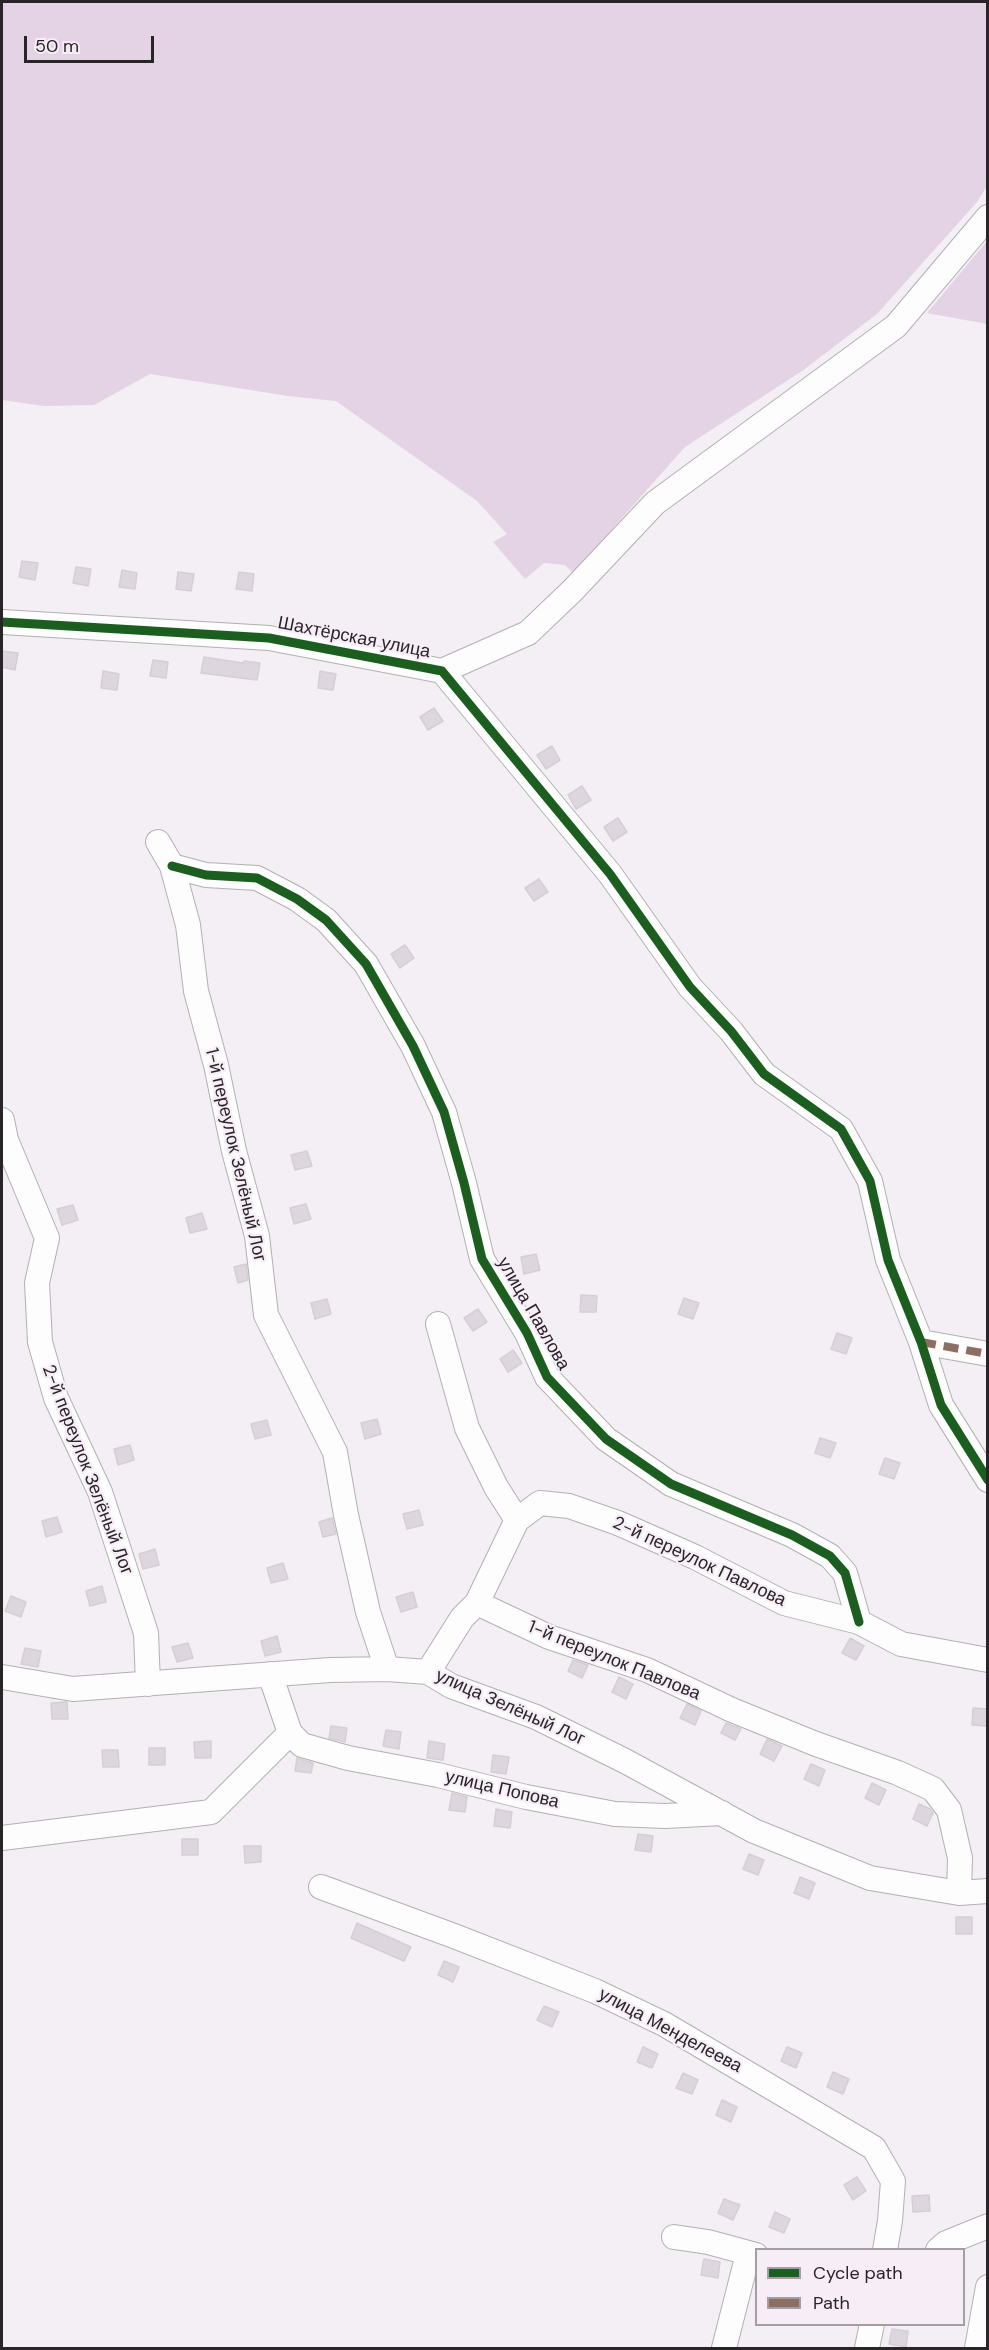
<!DOCTYPE html>
<html>
<head>
<meta charset="utf-8">
<style>
  body { margin:0 }
  #map { position:relative; width:989px; height:2350px; overflow:hidden; background:#f4eff4; font-family:"DM Sans",sans-serif }
  canvas { display:block }
  .frame { position:absolute; inset:0; border:3px solid #282428; pointer-events:none }
  .legend { position:absolute; left:755px; top:2248px; width:210px; height:78px; box-sizing:border-box; background:#f6edf6; border:2px solid #a49da4; margin:0; padding:8px 10px; list-style:none; font-size:18px; color:#282428 }
  .legend li { display:flex; align-items:center; gap:12px; height:30px }
  .legend b { width:30px; border:2px solid #a49da4 }
  .scale { position:absolute; left:24px; top:36px; width:130px; height:27px; box-sizing:border-box; border:3px solid #282428; border-top:0; padding-left:8px; font-size:18px; line-height:21px; white-space:nowrap; color:#282428; -webkit-text-stroke:4px #f6edf6; paint-order:stroke }
</style>
</head>
<body>
<div id="map">
<canvas width="989" height="2350"></canvas>
<div class="frame"></div>
<ul class="legend">
<li><b style="height:8px;background:#1b5e20"></b>Cycle path</li>
<li><b style="height:8px;background:#8d6e63"></b>Path</li>
</ul>
<div class="scale">50 m</div>
</div>
<script>
const ctx = document.querySelector('canvas').getContext('2d');
ctx.lineJoin = 'round';
function fillPath(path, color) {
  ctx.fillStyle = color;
  ctx.fill(path, 'evenodd');
}
function shape(rows) {
  const path = new Path2D();
  for (const r of rows) {
    path.moveTo(r[0], r[1]);
    for (let i = 2; i < r.length; i += 2) path.lineTo(r[i], r[i + 1]);
  }
  return path;
}
function stroke(path, color, width, dash) {
  ctx.strokeStyle = color;
  ctx.lineWidth = width;
  ctx.lineCap = dash ? 'butt' : 'round';
  ctx.setLineDash(dash || []);
  ctx.stroke(path);
}
function drawText(font, color, halo, rows, align = 'center') {
  ctx.font = font + ' "DM Sans",sans-serif';
  ctx.lineWidth = 4.5;
  ctx.setLineDash([]);
  ctx.textBaseline = 'middle';
  ctx.strokeStyle = halo;
  ctx.fillStyle = color;
  for (const [text, x, y, turn = 0] of rows) {
    ctx.save();
    ctx.translate(x, y);
    ctx.rotate((+turn || 0) * Math.PI / 180);
    ctx.textAlign = isNaN(turn) ? turn : align;
    if (halo) ctx.strokeText(text, 0, 0);
    ctx.fillText(text, 0, 0);
    ctx.restore();
  }
}
fillPath(shape([
  [2,2,987,2,987,186,977,202,877,314,802,371,685,447,573,573,565,565,544,563,525,579,493,542,507,534,477,501,336,401,288,396,150,374,94,405,44,406,2,400],
  [987,241,987,324,927,313]
]), '#e3d3e4');
const building = shape([
  [22,561,38,563,35,580,19,577,22,561],
  [76,567,91,569,88,586,73,583,76,567],
  [122,570,137,573,135,589,119,587,122,570],
  [178,572,194,574,191,591,176,589,178,572],
  [239,572,254,574,252,591,236,589,239,572],
  [2,651,18,653,15,670,2,667,2,651],
  [204,657,243,663,244,661,260,663,257,680,201,673,204,657],
  [153,660,168,662,166,678,150,676,153,660],
  [103,671,119,674,117,690,101,688,103,671],
  [320,671,336,674,333,690,318,688,320,671],
  [434,708,443,721,428,730,420,717,434,708],
  [552,746,560,760,546,769,537,755,552,746],
  [582,786,591,800,576,809,568,795,582,786],
  [618,818,627,832,613,841,604,827,618,818],
  [539,879,548,892,534,901,525,888,539,879],
  [405,945,414,958,400,968,391,954,405,945],
  [307,1151,312,1166,295,1170,291,1155,307,1151],
  [306,1204,311,1219,294,1224,290,1208,306,1204],
  [73,1205,78,1220,62,1225,57,1209,73,1205],
  [202,1213,207,1229,190,1233,186,1218,202,1213],
  [536,1254,540,1270,524,1274,521,1257,536,1254],
  [246,1264,248,1280,238,1283,234,1267,246,1264],
  [581,1295,597,1296,596,1312,580,1312,581,1295],
  [684,1298,699,1303,693,1319,678,1314,684,1298],
  [327,1299,331,1314,315,1319,311,1303,327,1299],
  [478,1309,487,1322,473,1331,464,1318,478,1309],
  [837,1333,852,1338,846,1354,831,1349,837,1333],
  [513,1350,522,1363,508,1372,500,1359,513,1350],
  [377,1419,381,1434,365,1439,361,1423,377,1419],
  [267,1420,271,1435,255,1439,251,1424,267,1420],
  [820,1438,836,1443,830,1458,815,1453,820,1438],
  [130,1445,134,1460,118,1465,114,1449,130,1445],
  [885,1458,900,1463,894,1479,879,1474,885,1458],
  [419,1510,423,1525,407,1529,403,1514,419,1510],
  [57,1517,62,1532,46,1537,42,1521,57,1517],
  [332,1518,336,1534,323,1537,319,1522,332,1518],
  [155,1549,159,1565,143,1569,139,1554,155,1549],
  [283,1563,288,1579,271,1583,267,1568,283,1563],
  [102,1586,106,1602,90,1606,86,1591,102,1586],
  [413,1592,417,1607,401,1612,396,1597,413,1592],
  [11,1596,26,1602,21,1617,5,1611,11,1596],
  [277,1636,281,1652,265,1656,261,1641,277,1636],
  [850,1638,864,1646,856,1660,842,1653,850,1638],
  [188,1643,193,1658,177,1662,172,1647,188,1643],
  [25,1648,41,1651,38,1667,21,1664,25,1648],
  [573,1660,588,1665,582,1678,568,1671,573,1660],
  [619,1677,633,1684,626,1699,612,1692,619,1677],
  [67,1702,68,1719,52,1719,51,1703,67,1702],
  [687,1704,701,1711,695,1725,680,1718,687,1704],
  [973,1708,987,1709,987,1726,972,1725,973,1708],
  [726,1723,741,1729,735,1740,721,1733,726,1723],
  [331,1726,347,1728,345,1742,329,1738,331,1726],
  [386,1730,401,1732,399,1749,383,1746,386,1730],
  [767,1739,782,1746,774,1761,760,1754,767,1739],
  [211,1741,211,1758,195,1758,194,1742,211,1741],
  [429,1741,445,1744,443,1760,427,1758,429,1741],
  [149,1748,165,1748,165,1765,149,1765,149,1748],
  [102,1750,118,1750,119,1767,103,1767,102,1750],
  [493,1755,509,1757,506,1774,491,1772,493,1755],
  [297,1758,313,1763,311,1773,295,1771,297,1758],
  [811,1764,825,1770,819,1786,804,1779,811,1764],
  [872,1783,886,1790,879,1805,865,1798,872,1783],
  [452,1793,467,1797,465,1812,449,1810,452,1793],
  [919,1804,930,1809,933,1813,927,1826,913,1819,919,1804],
  [496,1809,512,1812,510,1828,494,1826,496,1809],
  [638,1834,653,1836,651,1852,635,1850,638,1834],
  [182,1839,198,1839,198,1855,182,1855,182,1839],
  [244,1846,261,1846,261,1862,245,1863,244,1846],
  [749,1854,764,1860,758,1875,743,1869,749,1854],
  [800,1877,815,1883,809,1899,794,1893,800,1877],
  [956,1917,972,1917,972,1934,956,1934,956,1917],
  [357,1923,411,1947,404,1961,351,1938,357,1923],
  [444,1961,459,1967,453,1982,438,1975,444,1961],
  [544,2006,559,2012,552,2027,537,2020,544,2006],
  [643,2047,658,2054,652,2068,637,2062,643,2047],
  [787,2047,802,2053,796,2068,781,2061,787,2047],
  [833,2072,849,2079,843,2094,827,2087,833,2072],
  [683,2073,698,2080,692,2094,676,2088,683,2073],
  [722,2100,737,2107,731,2122,716,2115,722,2100],
  [857,2177,866,2191,853,2200,844,2185,857,2177],
  [929,2195,930,2211,913,2212,912,2196,929,2195],
  [724,2199,740,2205,733,2220,718,2213,724,2199],
  [775,2212,790,2219,784,2233,769,2227,775,2212],
  [704,2259,720,2262,718,2278,701,2275,704,2259],
  [892,2329,908,2331,906,2347,889,2344,892,2329]
]);
fillPath(building, '#ded6de');
stroke(building, '#d3cfd3', 1.5);
const minor = shape([
  [2,622,269,638,442,671,610,874,690,987,731,1031,764,1074,841,1129,870,1181,888,1260,921,1342,941,1405,988,1480],
  [442,671,528,633,572,591,655,503,896,326,988,217],
  [158,842,172,866,188,925,196,991,216,1065,234,1151,257,1236,266,1315,335,1452,346,1515,368,1612,387,1669],
  [172,866,206,875,257,878,297,899,326,920,366,964,413,1046,444,1112,464,1183,482,1259,527,1333,547,1377,606,1439,671,1484,792,1535,830,1556,845,1573,859,1622],
  [2,1120,6,1140,47,1238,37,1283,40,1342,56,1398,100,1492,146,1633,148,1684],
  [438,1324,467,1428,496,1487,517,1520,477,1603,549,1637,647,1670,732,1710,816,1744,898,1773,933,1789,949,1810,960,1858,959,1893],
  [921,1342,988,1354],
  [517,1520,540,1503,569,1506,618,1523,695,1557,784,1603,859,1622,901,1644,988,1660],
  [428,1672,462,1618,477,1603],
  [2,1677,73,1689,330,1670,387,1669,428,1672,451,1686,536,1717,625,1761,754,1831,870,1878,959,1893,988,1891],
  [290,1733,302,1745,348,1758,438,1775,526,1797,615,1814,665,1816,722,1813],
  [2,1838,211,1812,290,1733,270,1674],
  [321,1887,454,1936,595,1991,664,2024,874,2148,893,2181,890,2221,885,2250],
  [674,2237,708,2242,756,2255],
  [938,2250,946,2243,988,2226],
  [724,2348,748,2254],
  [867,2348,872,2324],
  [977,2348,988,2287]
]);
stroke(minor, '#b3afb3', 26);
stroke(minor, '#fdfdfd', 24);
stroke(shape([
  [921,1342,988,1354]
]), '#8d6e63', 8, [15, 8]);
stroke(shape([
  [2,622,269,638,442,671,610,874,690,987,731,1031,764,1074,841,1129,870,1181,888,1260,921,1342,941,1405,988,1480],
  [172,866,206,875,257,878,297,899,326,920,366,964,413,1046,444,1112,464,1183,482,1259,527,1333,547,1377,606,1439,671,1484,792,1535,830,1556,845,1573,859,1622]
]), '#1b5e20', 9);
drawText('18px', '#282428', '#f6edf6', [
  ["Шахтёрская улица",354,638,11],
  ["1-й переулок Зелёный Лог",235,1155,77],
  ["улица Павлова",533,1314,60],
  ["2-й переулок Зелёный Лог",87,1470,69],
  ["2-й переулок Павлова",699,1562,25],
  ["1-й переулок Павлова",614,1661,22],
  ["улица Зелёный Лог",510,1708,24],
  ["улица Попова",502,1790,13],
  ["улица Менделеева",670,2031,28]
]);
</script>
</body>
</html>
